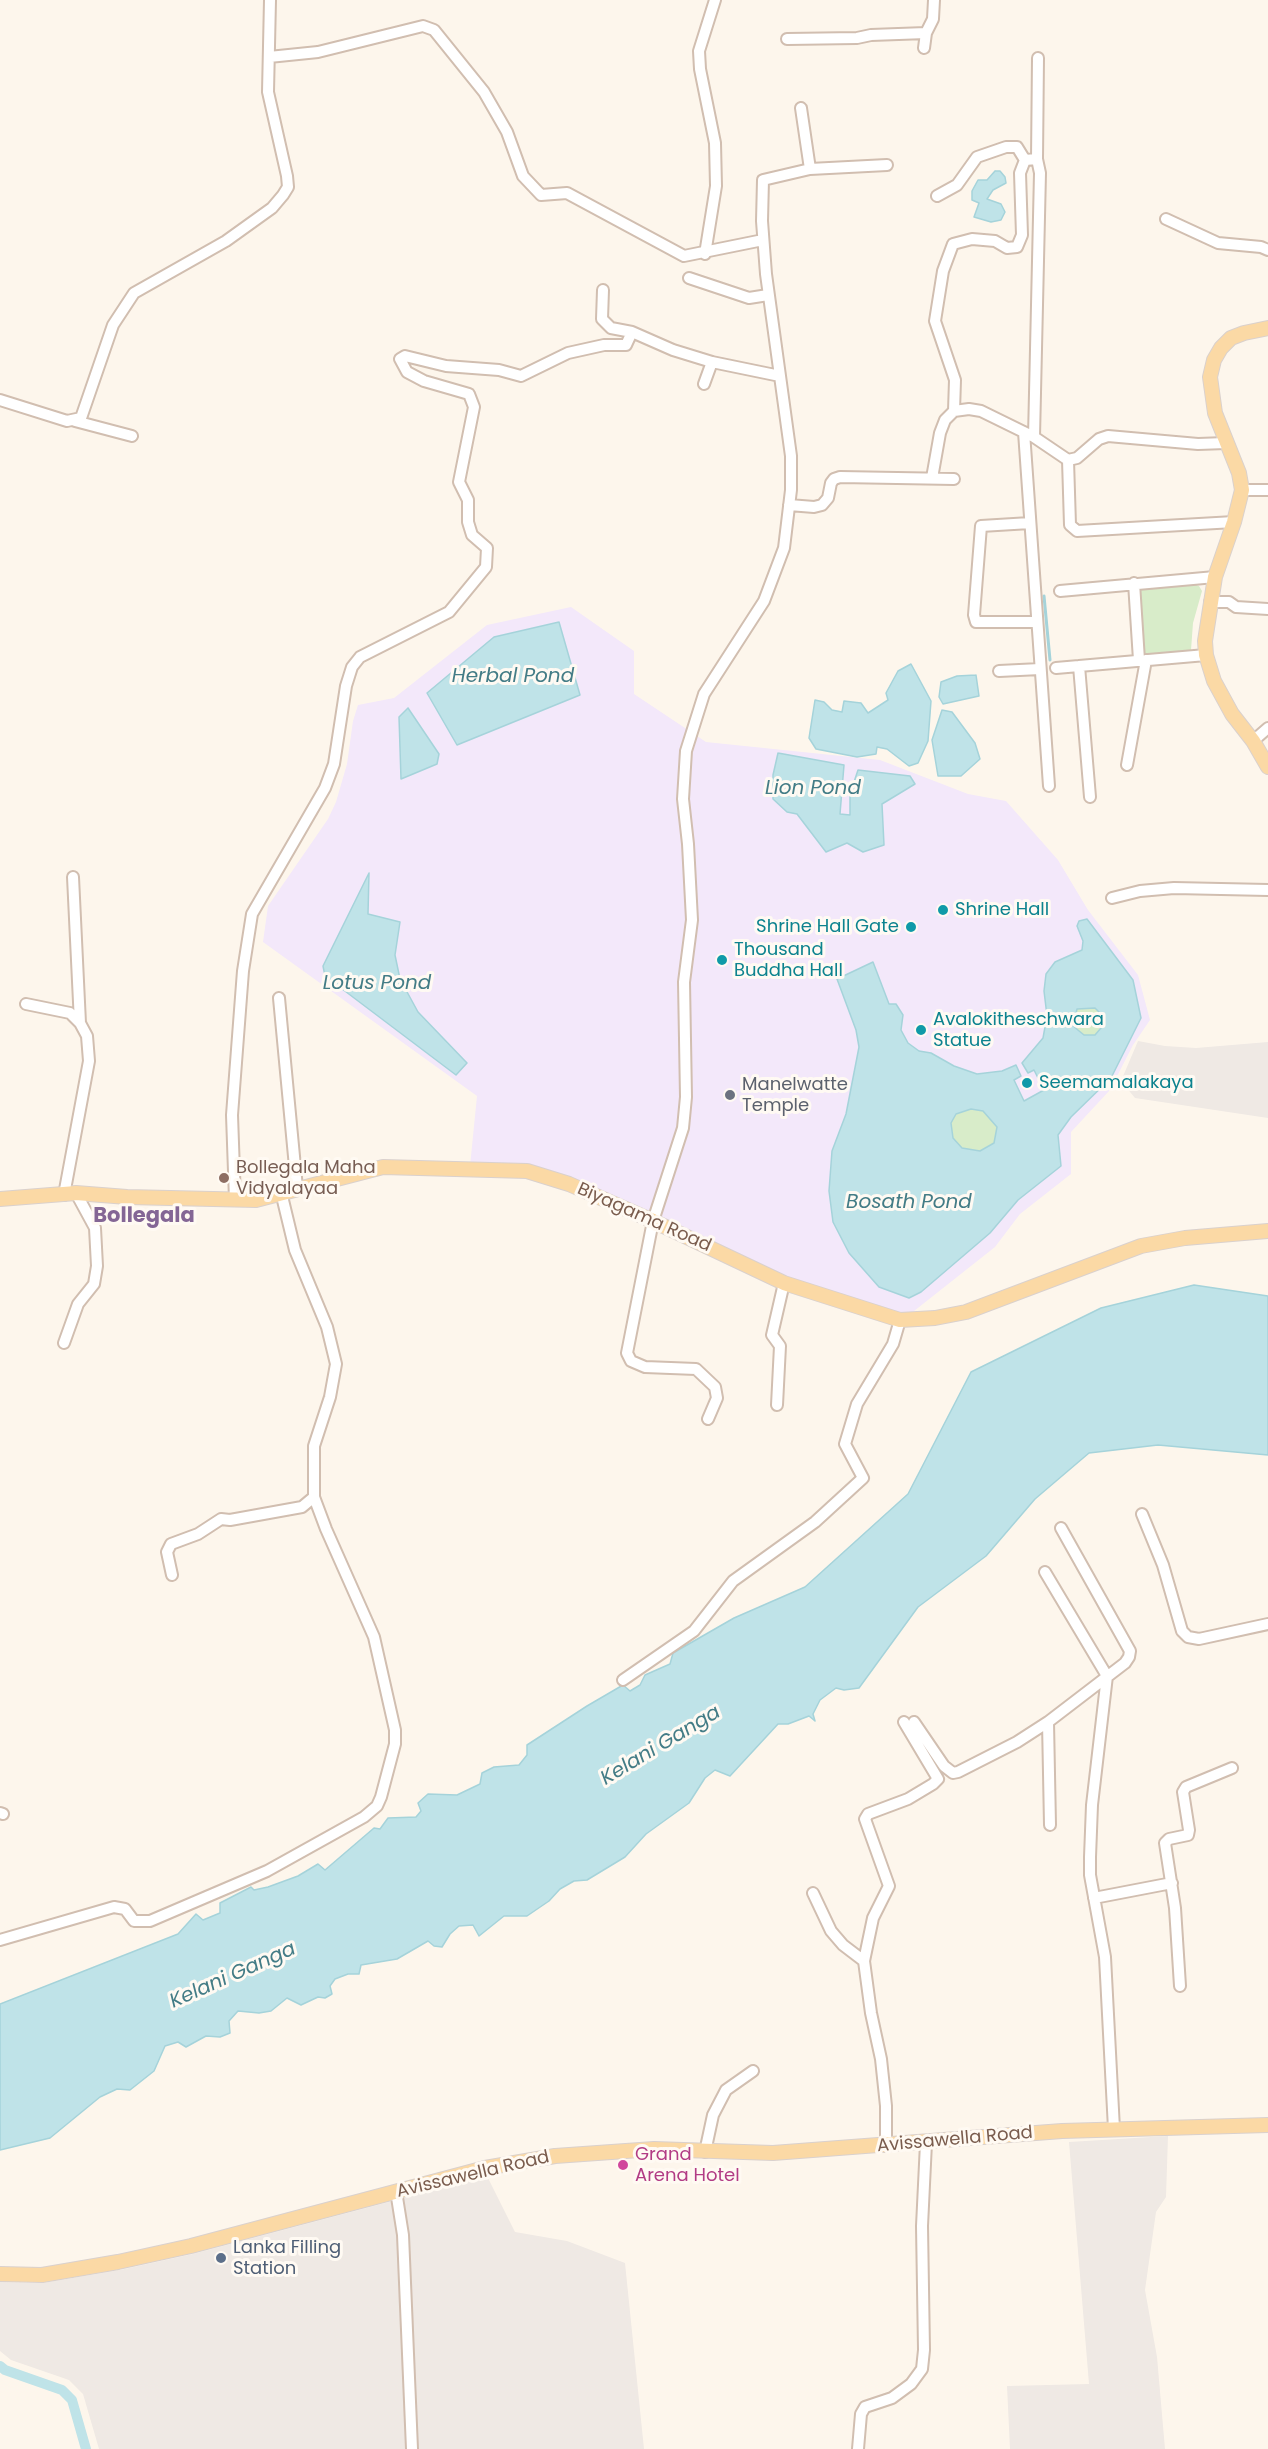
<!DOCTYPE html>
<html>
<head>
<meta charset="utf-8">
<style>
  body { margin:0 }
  canvas { display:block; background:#fdf6ec }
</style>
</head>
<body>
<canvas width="1268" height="2449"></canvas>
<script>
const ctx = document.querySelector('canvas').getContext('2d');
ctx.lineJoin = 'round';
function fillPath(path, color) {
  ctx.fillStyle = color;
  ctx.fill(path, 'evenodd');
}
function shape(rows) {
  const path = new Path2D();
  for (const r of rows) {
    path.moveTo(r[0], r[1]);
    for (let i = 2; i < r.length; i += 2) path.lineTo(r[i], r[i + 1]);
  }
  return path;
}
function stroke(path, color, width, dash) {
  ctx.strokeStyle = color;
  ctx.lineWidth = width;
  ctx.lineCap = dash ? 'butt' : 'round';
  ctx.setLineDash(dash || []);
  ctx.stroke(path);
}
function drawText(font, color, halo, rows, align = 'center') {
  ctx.font = font + ' Poppins,sans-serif';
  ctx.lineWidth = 6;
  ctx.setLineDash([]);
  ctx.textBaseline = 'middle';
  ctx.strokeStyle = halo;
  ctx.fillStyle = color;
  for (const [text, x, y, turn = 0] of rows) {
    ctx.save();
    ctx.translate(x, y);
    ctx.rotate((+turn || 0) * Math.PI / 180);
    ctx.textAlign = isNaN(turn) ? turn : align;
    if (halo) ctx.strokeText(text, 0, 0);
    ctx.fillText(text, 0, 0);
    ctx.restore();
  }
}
fillPath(shape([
  [1138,1041,1165,1046,1196,1048,1268,1042,1268,1118,1135,1098,1121,1081],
  [1168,2136,1166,2197,1156,2212,1145,2290,1157,2357,1165,2449,1010,2449,1007,2386,1089,2384,1069,2142],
  [487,2176,515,2232,567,2241,625,2263,644,2449,99,2449,83,2394,69,2380,11,2360,0,2351,0,2282,43,2283,120,2270,193,2254]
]), '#efe9e4');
fillPath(shape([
  [571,607,634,651,634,694,706,742,880,760,968,794,1006,801,1058,860,1088,910,1138,975,1150,1020,1133,1045,1110,1090,1071,1132,1071,1174,1020,1214,995,1247,909,1315,874,1310,785,1280,569,1181,470,1166,477,1096,263,942,268,906,328,819,336,802,347,764,353,721,358,705,394,698,487,625]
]), '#f3e8fa');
fillPath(shape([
  [1187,582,1199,586,1202,591,1193,623,1191,650,1143,656,1139,587],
  [1095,1008,1102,1015,1101,1028,1095,1035,1084,1035,1073,1026,1077,1009],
  [971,1109,983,1111,997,1127,994,1143,980,1151,962,1148,953,1138,951,1123,956,1114]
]), '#d8ecc9');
const water = shape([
  [995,171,1000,171,1005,177,1006,183,993,190,987,199,1001,204,1005,212,1001,220,991,222,974,217,979,203,972,200,972,191,978,180,987,180,995,171],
  [559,622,580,695,457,745,427,693,494,637,559,622],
  [911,664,931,701,928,741,918,763,909,766,887,749,877,747,876,754,857,757,816,749,809,738,815,700,824,702,832,710,842,712,844,701,861,703,868,713,888,700,886,693,898,671,911,664],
  [976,675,979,696,943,704,939,697,941,682,957,676,976,675],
  [408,708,439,754,437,764,401,779,399,717,408,708],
  [942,710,952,712,975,743,980,759,961,776,938,776,932,740,942,710],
  [778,753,844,765,840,814,850,815,850,794,858,770,910,776,915,784,882,804,884,845,863,852,847,843,826,852,797,814,787,812,773,799,773,775,778,753],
  [369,873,368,914,400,922,395,955,400,979,418,1012,467,1063,456,1075,325,976,323,966,369,873],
  [1087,919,1133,980,1141,1018,1111,1078,1071,1117,1058,1135,1061,1166,1018,1200,990,1233,921,1292,909,1298,879,1287,849,1253,833,1222,829,1191,832,1151,846,1114,859,1047,856,1030,837,979,873,962,889,1004,896,1004,903,1015,901,1030,908,1043,919,1051,931,1053,954,1066,977,1074,1002,1071,1016,1065,1021,1076,1014,1080,1024,1101,1044,1090,1034,1070,1028,1073,1022,1063,1043,1038,1047,1016,1044,991,1046,974,1055,962,1082,950,1083,941,1077,926,1079,921,1087,919],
  [1095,1008,1102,1015,1101,1028,1095,1035,1084,1035,1073,1026,1077,1009,1095,1008],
  [971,1109,983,1111,997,1127,994,1143,980,1151,962,1148,953,1138,951,1123,956,1114,971,1109],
  [1194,1285,1268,1296,1268,1455,1158,1445,1089,1453,1035,1499,986,1556,918,1607,859,1688,844,1690,836,1688,820,1700,813,1714,815,1721,809,1716,788,1724,778,1724,730,1776,715,1770,705,1778,689,1803,646,1834,625,1857,587,1880,574,1881,560,1889,549,1901,527,1916,504,1916,479,1936,473,1925,459,1926,450,1934,442,1947,434,1946,428,1941,397,1959,361,1965,359,1974,348,1974,335,1979,330,1986,332,1994,325,1998,318,1997,301,2005,287,1998,271,2011,259,2013,238,2011,229,2021,230,2033,220,2037,206,2036,186,2047,178,2042,165,2046,154,2071,130,2090,117,2089,100,2097,50,2138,0,2150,0,2004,178,1934,196,1914,203,1920,220,1913,220,1903,251,1887,254,1890,268,1887,298,1876,318,1864,325,1870,374,1828,380,1829,388,1818,416,1817,421,1811,418,1803,428,1794,457,1795,480,1784,482,1773,494,1767,519,1765,527,1755,527,1745,587,1706,623,1685,630,1691,640,1685,645,1675,670,1664,673,1653,734,1618,805,1587,908,1494,971,1372,1101,1308,1194,1285]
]);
fillPath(water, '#bfe3e8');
stroke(water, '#a5d3da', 1.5);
stroke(shape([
  [1044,596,1050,660]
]), '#a5d3da', 3);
stroke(shape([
  [0,2366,5,2370,62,2390,72,2400,86,2449]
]), '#bfe3e8', 10);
const minor = shape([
  [787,39,857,38,871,35,926,33],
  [924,48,926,33,933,19,934,0],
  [269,57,318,52,423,26,434,30,484,92,507,132,523,176,541,195,567,193,684,256,763,240],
  [801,108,810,169],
  [1037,159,1038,58],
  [1025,160,1037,159,1040,173,1034,437],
  [937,196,957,185,977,157,1006,147,1017,147,1025,160],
  [1166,219,1218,243,1261,247,1268,250],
  [705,254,716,186,715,143,700,69,699,51,715,0],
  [689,278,749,298,768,295],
  [603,290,602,319,611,328,632,332,673,350,712,362],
  [704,384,712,362,780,376],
  [0,400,67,421,81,418,113,325,134,293,226,241,272,208,283,195,288,187,287,176,268,92,270,0],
  [954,411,955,380,935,321,943,271,953,244,972,239,995,241,1007,248,1017,247,1022,235,1020,173,1025,160],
  [75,421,132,436],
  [1024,432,1049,786],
  [1068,460,1070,525,1077,531,1234,522],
  [932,478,940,433,945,420,954,411,969,409,981,411,1034,437,1068,460,1077,458,1099,439,1108,436,1198,444,1226,443],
  [1242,490,1268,490],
  [789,505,814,507,822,505,828,498,831,483,834,479,840,477,954,479],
  [1030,523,981,526,974,615,976,622,1037,622],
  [1134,583,1139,660],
  [1060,591,1215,577],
  [1210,602,1229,602,1236,607,1268,609],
  [1079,666,1090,797],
  [1056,668,1206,655],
  [999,671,1040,669],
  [1253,741,1268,728],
  [1127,765,1146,660],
  [73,877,80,1023],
  [1112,898,1140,891,1174,888,1268,890],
  [279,998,297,1188],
  [26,1004,70,1013,80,1023,87,1036,89,1061,64,1195],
  [235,1200,232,1115,243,971,252,914,325,788,334,764,346,686,352,667,360,657,449,612,486,567,487,548,472,535,468,522,468,500,459,482,474,407,469,394,424,381,407,372,400,359,405,356,446,366,499,370,521,376,568,353,604,345,626,345,632,332],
  [64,1343,78,1304,94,1284,97,1266,95,1228,76,1193],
  [777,1405,780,1346,772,1335,784,1283],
  [708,1419,717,1398,715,1387,696,1369,645,1367,631,1361,627,1353,653,1221,683,1128,686,1097,684,982,692,920,688,844,683,799,686,751,704,694,764,601,784,548,791,490,791,456,766,274,762,221,763,180,810,169,887,165],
  [1142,1514,1163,1565,1182,1631,1188,1637,1199,1639,1268,1624],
  [1045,1572,1107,1676],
  [172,1575,167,1552,171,1544,198,1534,221,1519,230,1520,302,1507,314,1497],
  [1107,1676,1092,1805,1090,1857,1090,1875,1105,1957,1114,2129],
  [623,1680,694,1631,733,1581,815,1522,863,1478,845,1444,857,1404,893,1344,900,1320],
  [914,1722,944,1766,953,1773,958,1772,1017,1742,1048,1722,1125,1663,1129,1657,1130,1651,1061,1528],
  [1048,1722,1050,1825],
  [0,1813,3,1814],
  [813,1893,831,1931,843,1945,864,1961],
  [1094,1898,1172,1883],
  [0,1940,114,1907,125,1909,134,1921,150,1921,267,1871,364,1817,377,1806,381,1797,395,1744,395,1730,374,1637,326,1529,314,1497,314,1446,330,1397,336,1364,327,1327,295,1250,281,1192],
  [1180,1986,1175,1908,1165,1843,1169,1839,1188,1835,1189,1830,1183,1792,1186,1787,1232,1768],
  [886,2146,886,2106,881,2059,871,2013,864,1961,873,1918,889,1886,865,1819,868,1814,908,1799,933,1784,938,1779,904,1722],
  [705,2152,713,2115,726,2090,753,2071],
  [396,2191,403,2235,412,2449],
  [858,2449,861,2414,865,2407,892,2398,911,2384,922,2369,924,2350,922,2226,926,2143]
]);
const major = shape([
  [1268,328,1244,333,1231,338,1221,348,1214,360,1210,377,1215,413,1239,473,1242,490,1234,522,1215,577,1205,641,1206,655,1214,681,1232,714,1253,741,1268,767],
  [0,1199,76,1193,127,1197,256,1200,383,1167,527,1171,569,1184,653,1221,784,1283,900,1320,935,1318,966,1312,1141,1246,1185,1238,1268,1231],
  [0,2274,42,2275,118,2262,191,2246,485,2168,555,2156,654,2149,773,2153,1062,2131,1268,2125]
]);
stroke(minor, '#d1beb0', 14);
stroke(major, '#dad1cd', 16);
stroke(minor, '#fff', 10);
stroke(major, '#fbd9a5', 14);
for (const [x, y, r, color] of [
  [943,910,6,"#0f9aa8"],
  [911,927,6,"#0f9aa8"],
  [722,960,6,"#0f9aa8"],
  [921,1030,6,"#0f9aa8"],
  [1027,1083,6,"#0f9aa8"],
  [730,1095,6,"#6b7280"],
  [224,1178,6,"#8d6e63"],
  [623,2165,6,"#d1479c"],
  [221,2258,6,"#5c6f8a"]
]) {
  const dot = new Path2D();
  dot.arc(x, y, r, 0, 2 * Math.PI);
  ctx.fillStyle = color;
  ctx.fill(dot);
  stroke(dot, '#fffaf3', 2);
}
drawText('18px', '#0d838f', '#fffaf3', [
  ["Shrine Hall",955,910],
  ["Shrine Hall Gate",899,927,"right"],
  ["Thousand",734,950],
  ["Buddha Hall",734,971],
  ["Avalokitheschwara",933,1020],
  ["Statue",933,1041],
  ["Seemamalakaya",1039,1083]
], 'left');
drawText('18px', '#5b616d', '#fffaf3', [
  ["Manelwatte",742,1085],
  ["Temple",742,1106]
], 'left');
drawText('18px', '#785e54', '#fffaf3', [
  ["Bollegala Maha",236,1168],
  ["Vidyalayaa",236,1189]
], 'left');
drawText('18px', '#7a5c4d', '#fffaf3', [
  ["Biyagama Road",644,1218,24],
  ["Avissawella Road",955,2140,-5],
  ["Avissawella Road",473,2175,-13]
]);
drawText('18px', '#b23c85', '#fffaf3', [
  ["Grand",635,2155],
  ["Arena Hotel",635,2176]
], 'left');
drawText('18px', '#4e5e75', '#fffaf3', [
  ["Lanka Filling",233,2248],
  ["Station",233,2269]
], 'left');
drawText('italic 20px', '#437c86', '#fffaf3', [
  ["Herbal Pond",513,677],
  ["Lion Pond",813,789],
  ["Lotus Pond",377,984],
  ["Bosath Pond",909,1203],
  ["Kelani Ganga",661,1746,-31],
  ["Kelani Ganga",233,1976,-24]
]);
drawText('bold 21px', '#846695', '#fffaf3', [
  ["Bollegala",144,1217]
]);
</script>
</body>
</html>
